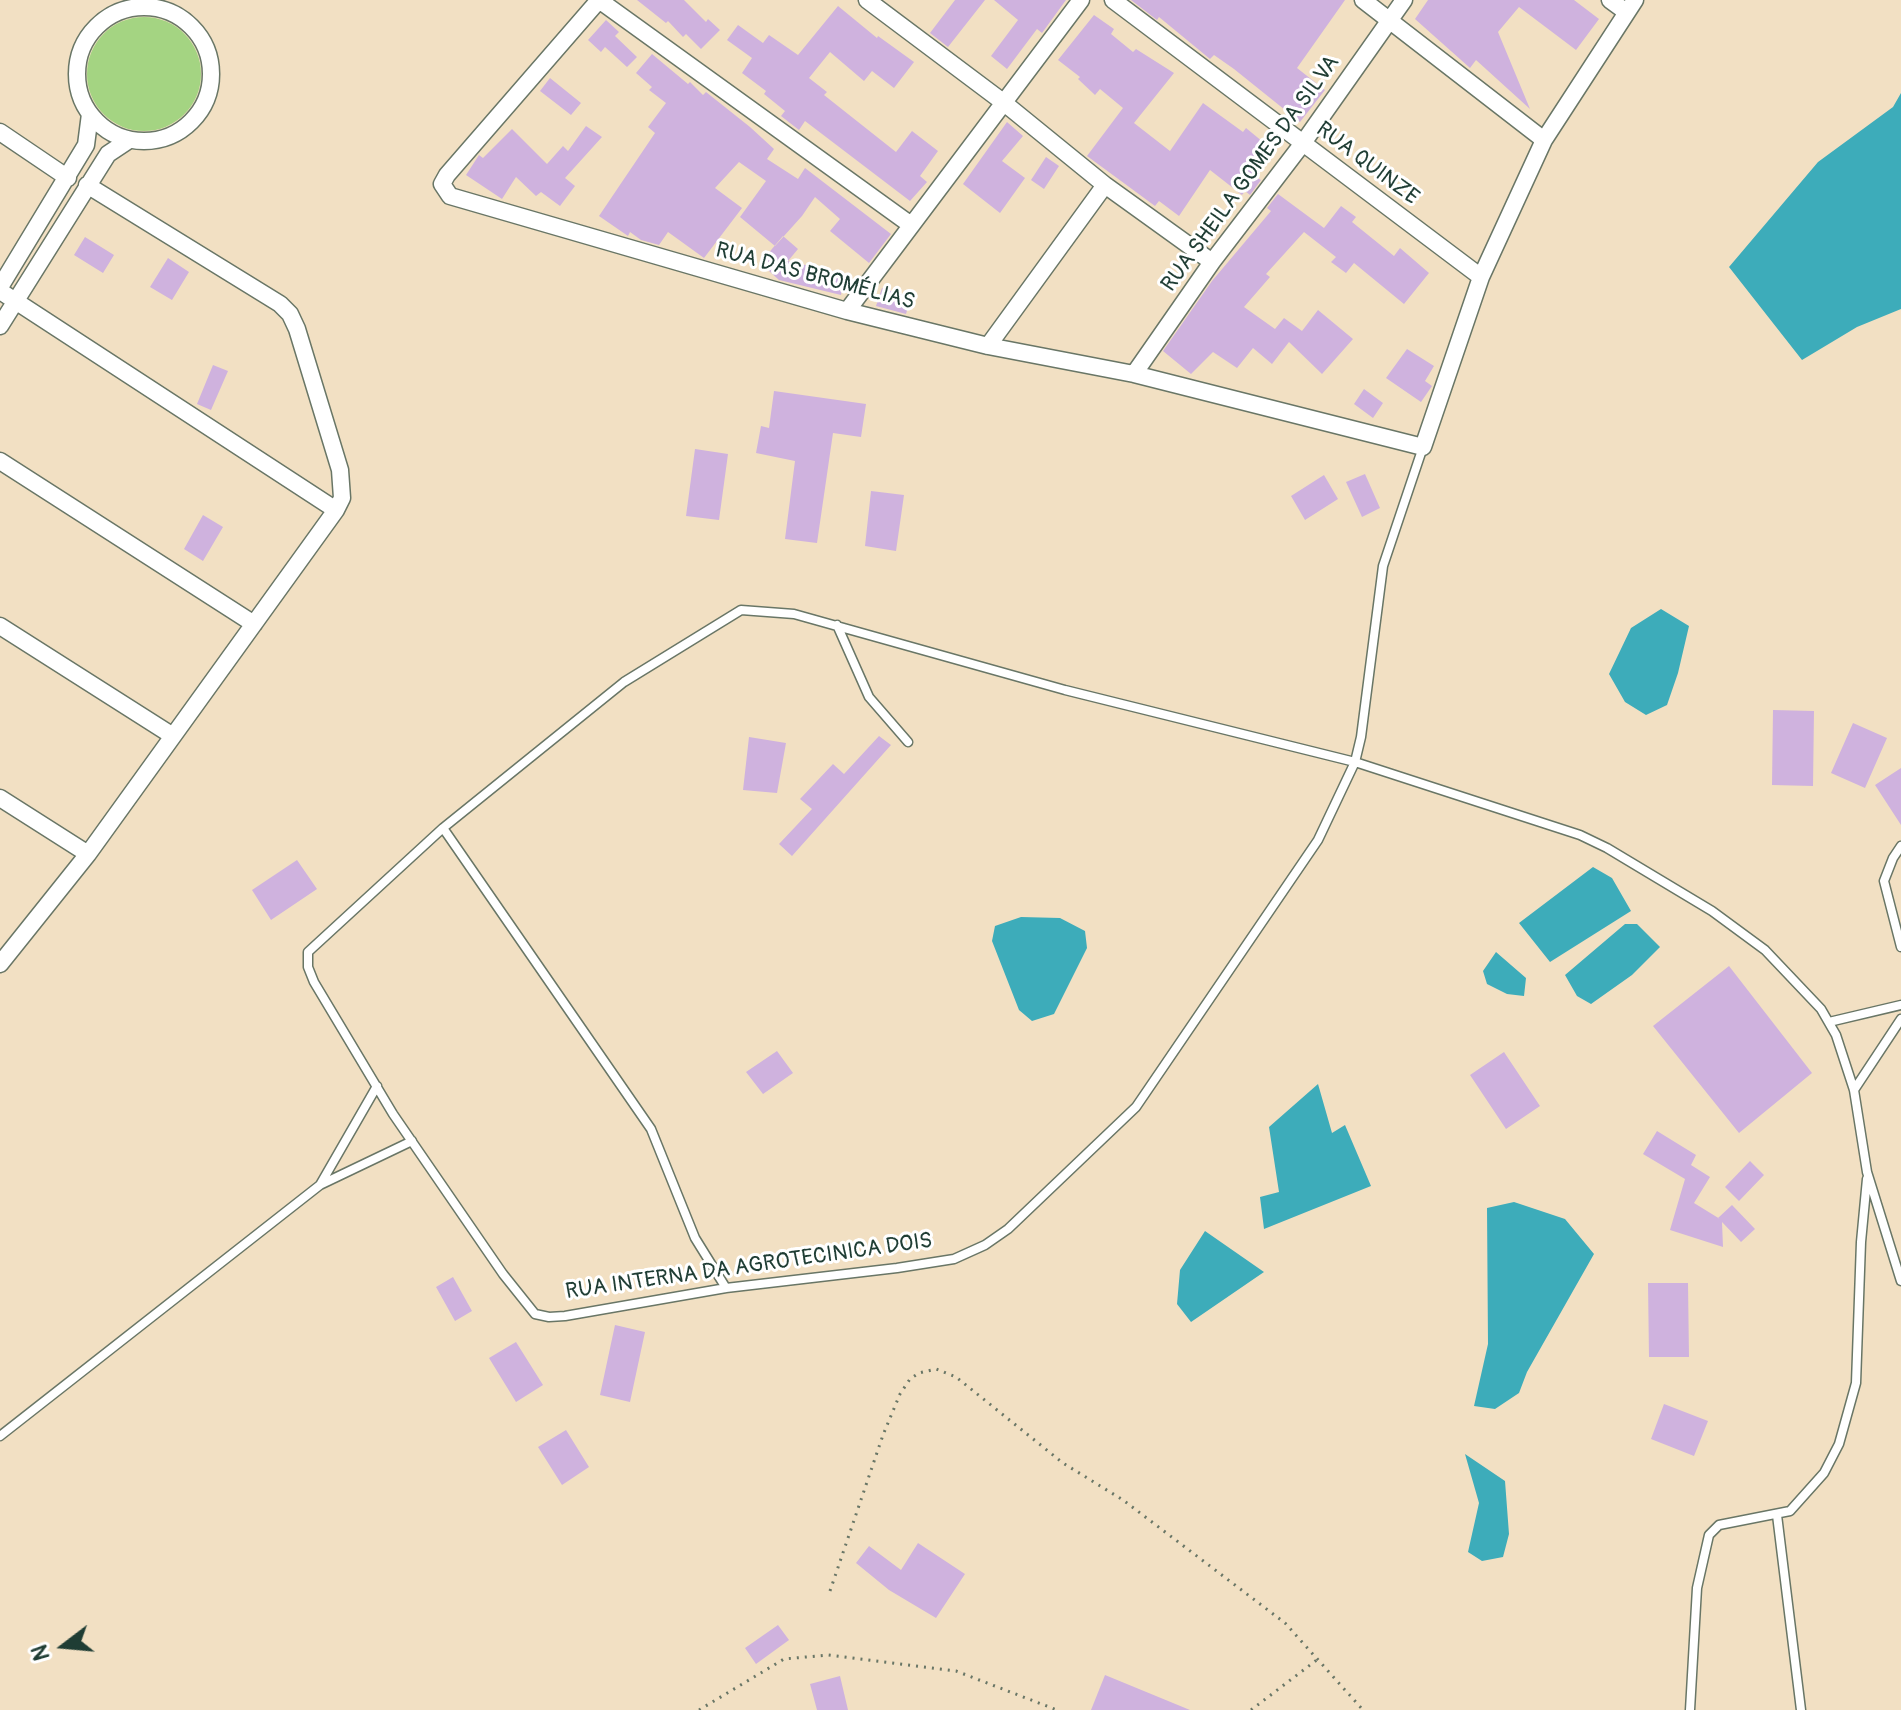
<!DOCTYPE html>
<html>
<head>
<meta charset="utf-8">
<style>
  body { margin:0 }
  #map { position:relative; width:1901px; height:1710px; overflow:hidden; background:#f2e0c3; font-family:Pangolin,sans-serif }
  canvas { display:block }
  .north { position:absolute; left:24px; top:1606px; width:80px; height:80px; -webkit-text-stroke:6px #fff; paint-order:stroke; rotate:254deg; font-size:22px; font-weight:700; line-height:32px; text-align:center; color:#1f3d34 }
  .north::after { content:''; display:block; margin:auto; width:28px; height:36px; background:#1f3d34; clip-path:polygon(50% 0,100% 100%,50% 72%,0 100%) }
</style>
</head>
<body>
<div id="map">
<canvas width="1901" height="1710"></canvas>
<div class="north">N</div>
</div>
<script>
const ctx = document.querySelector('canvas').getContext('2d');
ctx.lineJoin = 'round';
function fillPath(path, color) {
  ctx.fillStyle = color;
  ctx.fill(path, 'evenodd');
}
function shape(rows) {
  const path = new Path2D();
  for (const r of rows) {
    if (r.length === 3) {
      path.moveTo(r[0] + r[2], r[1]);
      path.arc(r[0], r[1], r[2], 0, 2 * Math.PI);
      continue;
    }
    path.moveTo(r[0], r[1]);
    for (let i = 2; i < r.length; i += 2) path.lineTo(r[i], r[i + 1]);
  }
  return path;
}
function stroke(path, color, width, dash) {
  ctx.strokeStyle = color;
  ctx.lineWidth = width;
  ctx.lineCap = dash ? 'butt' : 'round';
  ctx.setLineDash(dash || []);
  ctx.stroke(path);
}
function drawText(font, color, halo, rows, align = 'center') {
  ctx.font = font + ' Pangolin,sans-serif';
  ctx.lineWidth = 6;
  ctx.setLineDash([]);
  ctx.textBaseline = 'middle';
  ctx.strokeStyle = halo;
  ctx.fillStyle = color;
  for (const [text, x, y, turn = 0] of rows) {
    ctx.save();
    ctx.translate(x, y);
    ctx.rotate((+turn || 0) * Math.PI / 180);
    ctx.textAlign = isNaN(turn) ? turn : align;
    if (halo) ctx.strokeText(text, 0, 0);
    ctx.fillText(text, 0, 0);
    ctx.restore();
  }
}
fillPath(shape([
  [144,74,57]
]), '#a4d482');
fillPath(shape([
  [1901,93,1901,309,1857,327,1802,360,1729,267,1818,162,1893,107],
  [1661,609,1689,626,1678,673,1667,705,1646,715,1625,702,1609,674,1631,628],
  [1593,867,1612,878,1631,911,1550,962,1519,923],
  [1021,917,1060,918,1085,931,1087,948,1054,1014,1032,1021,1019,1010,992,941,995,926],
  [1625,924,1637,924,1660,947,1632,975,1591,1004,1577,996,1565,975],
  [1496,952,1526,978,1524,996,1507,994,1487,984,1483,971],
  [1318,1084,1332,1133,1345,1125,1371,1186,1264,1229,1260,1197,1279,1192,1269,1127],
  [1514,1202,1565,1219,1594,1254,1527,1372,1519,1393,1495,1409,1474,1406,1488,1344,1487,1208],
  [1205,1231,1264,1272,1191,1322,1177,1304,1180,1270],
  [1465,1454,1505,1481,1509,1534,1503,1557,1482,1561,1468,1552,1479,1503]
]), '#3dacba');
fillPath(shape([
  [637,0,684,0,706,22,708,19,720,30,701,49,686,34,683,37,668,21,666,23],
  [955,0,985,0,948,47,930,33],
  [994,0,1066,0,1042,33,1037,29,1007,69,991,56,1018,20],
  [1131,0,1345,0,1297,68,1325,90,1300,122,1234,69,1214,55,1210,59,1159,17,1157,20],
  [1428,0,1574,0,1599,19,1576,50,1519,7,1498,32,1530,109,1476,60,1470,68,1415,19],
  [838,6,877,38,878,36,914,62,894,88,872,71,864,81,830,52,809,78,827,92,824,95,896,152,912,131,938,151,920,176,927,182,910,201,805,121,799,130,781,116,785,111,764,94,766,91,742,73,752,58,727,40,738,25,763,43,769,35,798,55],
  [1094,15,1114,29,1111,34,1133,52,1136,49,1174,73,1134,123,1170,151,1203,103,1243,132,1246,128,1274,151,1256,177,1261,180,1250,195,1245,191,1242,195,1210,170,1179,216,1159,201,1155,206,1087,156,1123,108,1100,89,1095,95,1078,79,1080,77,1058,60],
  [606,20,619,32,615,36,637,57,627,67,605,47,601,52,588,40],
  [652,54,688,84,690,82,703,95,706,92,750,127,774,149,767,159,798,179,805,168,891,234,869,263,830,231,840,219,815,197,802,216,775,246,740,217,766,181,739,162,715,188,742,208,704,258,668,232,659,245,641,240,630,232,628,236,599,216,655,133,648,127,666,103,649,90,652,87,636,73],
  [550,78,581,103,571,115,540,91],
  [1007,122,1023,136,1002,161,1025,178,1000,213,963,184],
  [586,126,602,137,565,178,575,186,560,206,541,192,536,196,516,177,502,199,466,175,479,155,483,158,512,129,547,164,563,146,568,151],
  [1046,157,1059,166,1044,189,1031,180],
  [1278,194,1324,228,1341,206,1356,217,1352,222,1394,256,1400,248,1429,273,1404,304,1354,263,1346,273,1331,262,1336,257,1304,232,1266,274,1270,277,1244,307,1275,329,1284,318,1302,331,1318,310,1353,339,1322,374,1289,342,1272,364,1253,348,1237,368,1213,352,1191,374,1163,351,1212,281,1271,211,1267,208],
  [783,236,798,249,788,261,845,274,841,295,779,280,760,263],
  [85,237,114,255,103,273,74,255],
  [168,258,189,272,172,300,150,287],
  [882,288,911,297,906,314,876,306],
  [1407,349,1434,366,1425,381,1432,386,1421,402,1386,378],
  [213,365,228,371,211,410,197,404],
  [1364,389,1383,403,1373,418,1354,404],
  [774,391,866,404,861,437,833,433,817,543,785,539,795,461,756,453,761,426,769,428],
  [695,449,728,454,719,520,686,516],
  [1365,474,1380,508,1362,517,1346,482],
  [1324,475,1338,499,1305,520,1291,496],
  [871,491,904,495,896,551,865,546],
  [203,515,223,527,203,561,184,549],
  [1773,710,1814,711,1813,786,1772,785],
  [1853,723,1887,738,1865,788,1831,773],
  [879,736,891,745,792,856,779,844,812,809,800,799,833,764,844,774],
  [749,737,786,743,777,793,743,790],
  [1901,768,1901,825,1875,785],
  [297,860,317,889,271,920,252,890],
  [1729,966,1812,1073,1739,1133,1653,1026],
  [777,1051,793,1073,763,1094,746,1072],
  [1504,1052,1540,1106,1506,1129,1470,1075],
  [1657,1131,1696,1155,1691,1165,1710,1177,1694,1203,1720,1219,1718,1218,1732,1205,1755,1229,1741,1242,1722,1222,1723,1247,1670,1230,1685,1179,1643,1154],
  [1750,1161,1764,1175,1739,1201,1725,1187],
  [453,1277,472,1311,455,1321,436,1287],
  [1648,1283,1688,1283,1689,1357,1649,1357],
  [615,1325,645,1332,630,1402,600,1395],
  [516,1342,543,1385,516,1402,489,1358],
  [1664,1404,1708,1421,1694,1456,1651,1439],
  [566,1430,589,1467,562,1485,538,1447],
  [918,1543,965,1574,936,1618,889,1590,856,1563,869,1546,901,1570],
  [778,1625,789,1640,756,1664,745,1648],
  [1105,1675,1190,1710,1091,1710],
  [840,1676,848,1710,817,1710,810,1684]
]), '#cfb2de');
const lane = shape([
  [1423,447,1383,566,1361,737,1355,762,1318,840,1136,1107,1008,1229,985,1245,954,1259,897,1268,726,1288,565,1316,549,1317,535,1314,503,1274,393,1114,314,982,308,967,308,952,443,828,624,682,741,610,794,614,1065,690,1355,762,1580,835,1607,848,1712,911,1765,950,1821,1009,1836,1035,1854,1090,1867,1172,1901,1281],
  [837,625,869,697,908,742],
  [443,828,651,1129,695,1238,726,1288],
  [1901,846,1893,858,1884,881,1901,947],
  [1829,1022,1901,1005],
  [1854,1090,1901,1019],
  [320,1185,377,1086],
  [0,1436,320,1185,412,1141],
  [1777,1515,1801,1710],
  [1690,1710,1697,1588,1709,1535,1719,1525,1790,1511,1824,1473,1839,1444,1856,1383,1861,1242,1867,1179]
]);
const street = shape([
  [867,0,1003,102,1105,185,1212,262],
  [1113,0,1481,277],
  [1363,0,1544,140],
  [1610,0,1625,11],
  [144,74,67],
  [0,132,68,178],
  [911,225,599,0,447,175,442,184,450,196,847,311,988,346,1134,374,1423,447,1481,277,1544,140,1635,0],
  [0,287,86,145,90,114],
  [0,291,336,510],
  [847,311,1081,0],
  [0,326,108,154,129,140],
  [988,346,1105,185],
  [1134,374,1212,262,1303,143,1404,0],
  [0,461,254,624],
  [0,626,173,736],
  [0,798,88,854],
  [0,964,88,854,336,510,342,498,340,470,297,329,290,314,280,304,87,185]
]);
stroke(lane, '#697666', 11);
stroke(street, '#697666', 19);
stroke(shape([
  [830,1591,883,1435,900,1394,910,1379,919,1373,936,1369,956,1377,1063,1463,1123,1500,1285,1623,1363,1710],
  [699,1710,784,1659,828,1655,956,1671,1057,1710],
  [1251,1710,1318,1659]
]), '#697666', 3, [2, 6]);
stroke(lane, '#fff', 8);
stroke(street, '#fff', 16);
drawText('22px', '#1f3d34', '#fff', [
  ["RUA QUINZE",1367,164,37],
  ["RUA SHEILA GOMES DA SILVA",1251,174,-54],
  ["RUA DAS BROMÉLIAS",815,277,15],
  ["RUA INTERNA DA AGROTECINICA DOIS",749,1267,-8]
]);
</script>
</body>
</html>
